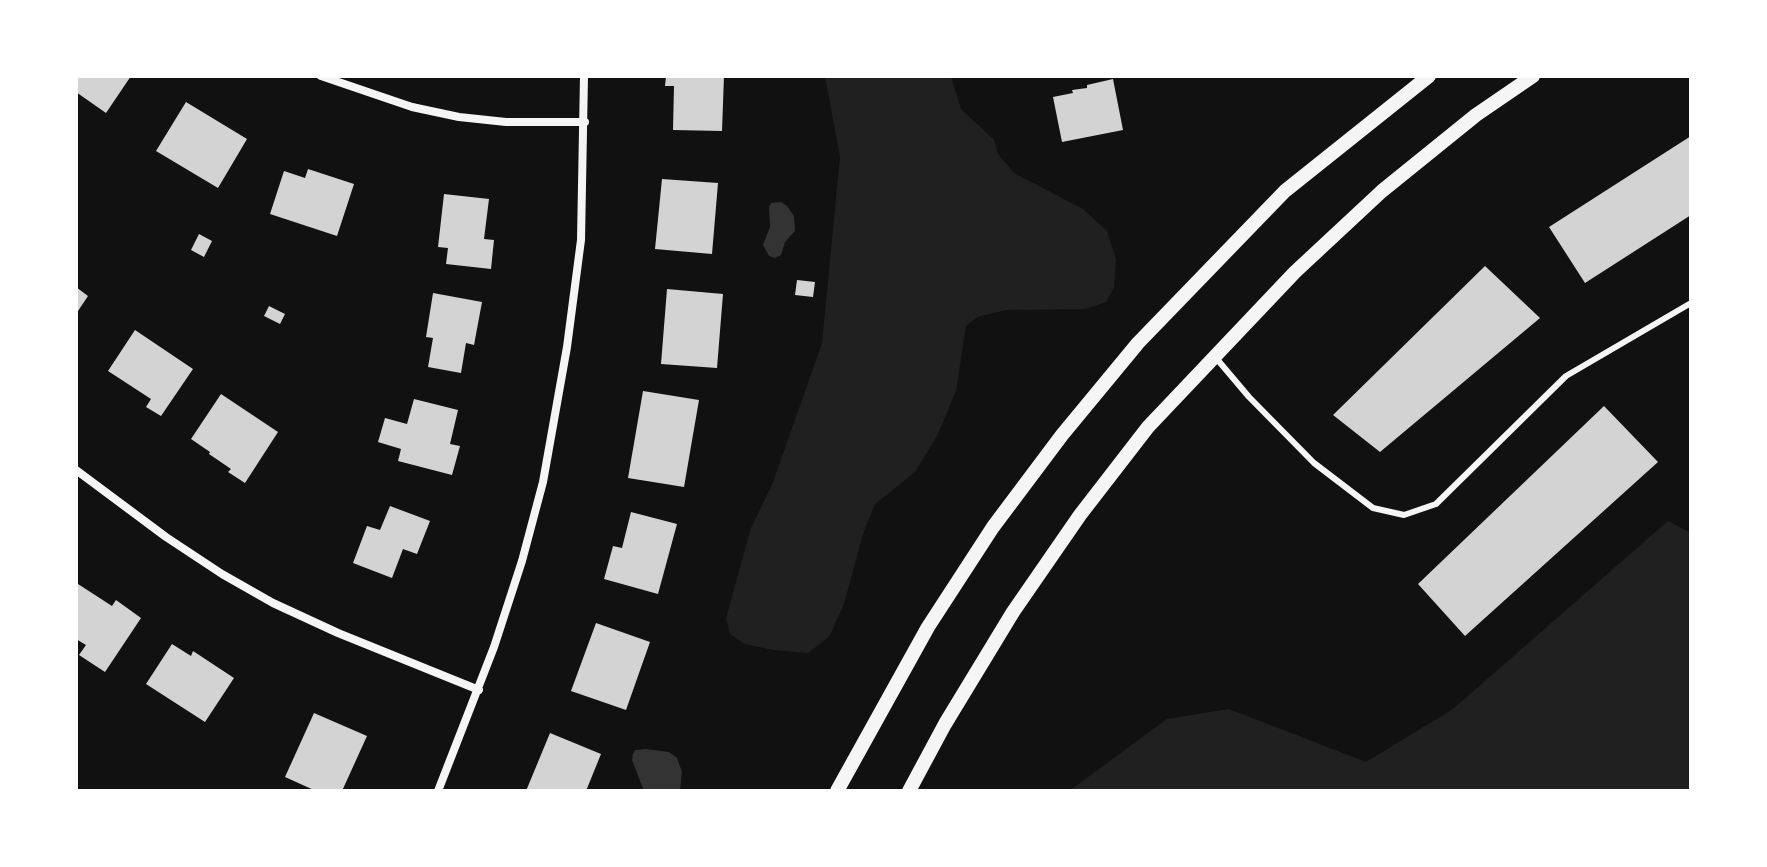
<!DOCTYPE html>
<html>
<head>
<meta charset="utf-8">
<style>
  body { margin:0 }
  #map { position:relative; width:1767px; height:867px; overflow:hidden; background:#111; font-family:"PT Serif",serif }
  canvas { display:block }
  .frame { position:absolute; inset:0; border:78px solid #fff; pointer-events:none }
</style>
</head>
<body>
<div id="map">
<canvas width="1767" height="867"></canvas>
<div class="frame"></div>
</div>
<script>
const ctx = document.querySelector('canvas').getContext('2d');
ctx.lineJoin = 'round';
function fillPath(path, color) {
  ctx.fillStyle = color;
  ctx.fill(path, 'evenodd');
}
function shape(rows) {
  const path = new Path2D();
  for (const r of rows) {
    path.moveTo(r[0], r[1]);
    for (let i = 2; i < r.length; i += 2) path.lineTo(r[i], r[i + 1]);
  }
  return path;
}
function stroke(path, color, width, dash) {
  ctx.strokeStyle = color;
  ctx.lineWidth = width;
  ctx.lineCap = dash ? 'butt' : 'round';
  ctx.setLineDash(dash || []);
  ctx.stroke(path);
}
fillPath(shape([
  [825,76,951,76,961,109,994,140,998,154,1014,173,1083,209,1107,231,1116,259,1114,288,1106,302,1086,309,1006,310,977,317,966,326,956,391,937,436,915,472,875,504,863,534,844,604,829,637,808,653,773,650,745,644,730,634,726,618,751,528,772,485,822,343,840,157],
  [1668,521,1691,533,1691,791,1069,791,1167,719,1229,709,1366,762,1453,709]
]), '#202020');
fillPath(shape([
  [781,202,787,206,794,216,795,231,785,242,781,255,775,258,769,256,763,245,770,227,769,207,771,203],
  [646,749,669,752,677,758,682,772,680,791,644,791,632,760,633,754,635,750]
]), '#333');
fillPath(shape([
  [76,76,131,76,106,113,76,92],
  [666,76,724,76,722,131,673,130,674,86,665,86],
  [1113,79,1123,130,1062,142,1053,97,1073,93,1072,90,1087,88,1087,85],
  [186,102,247,139,218,188,156,151],
  [1691,136,1691,215,1585,283,1549,227],
  [308,169,354,184,337,236,270,214,284,171,305,178],
  [662,179,718,183,712,254,655,249],
  [444,194,489,199,484,239,494,240,491,269,446,264,448,248,438,247],
  [199,234,212,241,204,257,191,250],
  [1485,266,1540,318,1380,452,1333,415],
  [797,280,815,282,813,297,795,295],
  [76,287,88,296,76,314],
  [667,289,723,294,717,368,661,364],
  [433,293,482,302,474,345,466,343,461,373,428,367,433,338,426,337],
  [269,306,285,314,280,324,264,316],
  [135,330,193,369,161,416,146,407,151,399,108,371],
  [643,391,699,400,684,487,628,478],
  [221,394,278,432,245,483,228,472,231,469,209,454,210,452,191,439],
  [414,399,458,410,450,444,460,446,452,475,398,461,401,449,378,442,385,418,407,424],
  [1604,406,1658,462,1465,636,1418,584],
  [390,506,430,521,417,554,403,549,392,578,353,563,367,526,380,530],
  [631,512,677,524,658,594,604,579,613,546,622,548],
  [78,584,112,606,116,600,141,618,105,672,79,655,86,645,76,639,76,587],
  [596,623,650,642,626,710,571,691],
  [172,644,191,656,193,651,234,678,205,722,146,684],
  [314,713,367,736,342,791,316,791,285,777],
  [550,733,601,754,586,791,526,791]
]), '#d3d3d3');
stroke(shape([
  [1216,358,1249,397,1314,463,1373,508,1404,515,1436,504,1566,376,1691,303]
]), '#f5f5f5', 6);
stroke(shape([
  [321,76,412,107,459,117,506,122,585,122],
  [76,470,166,537,222,574,273,603,338,633,479,690],
  [438,791,494,647,522,561,543,482,567,347,581,240,584,76]
]), '#f5f5f5', 8);
stroke(shape([
  [837,791,928,627,993,527,1062,435,1138,343,1285,191,1429,76],
  [909,791,945,724,1013,612,1080,515,1148,427,1295,272,1382,191,1476,115,1533,76]
]), '#f5f5f5', 14);
</script>
</body>
</html>
